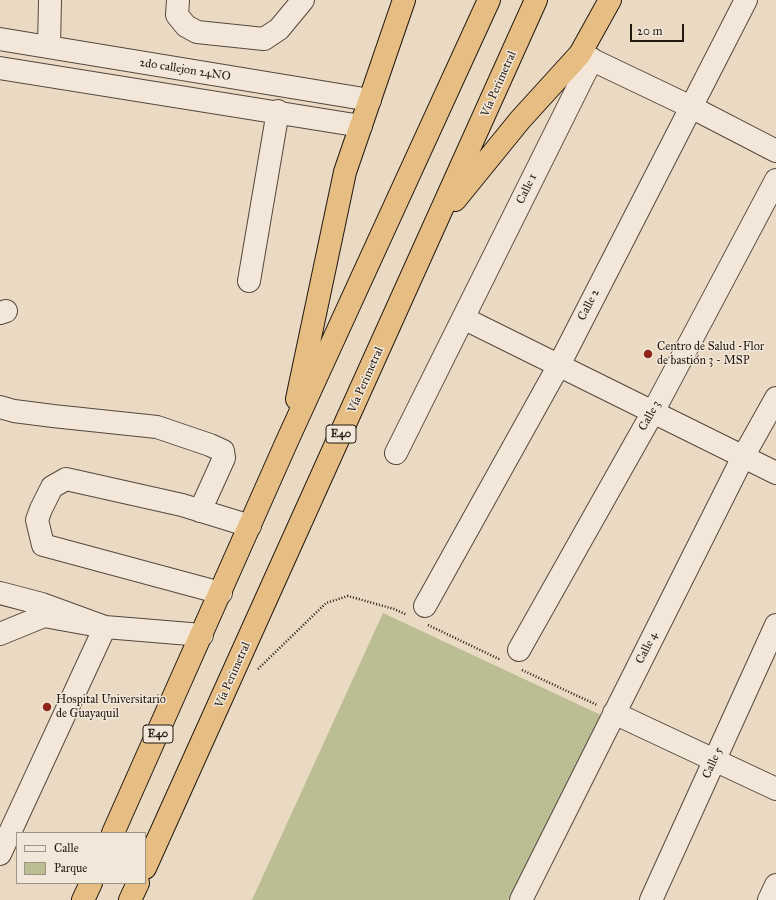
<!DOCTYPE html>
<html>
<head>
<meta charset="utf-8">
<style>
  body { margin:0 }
  #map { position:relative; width:776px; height:900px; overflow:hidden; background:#ebdac3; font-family:"IM FELL Great Primer",serif }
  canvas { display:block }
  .legend { position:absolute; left:16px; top:832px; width:130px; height:52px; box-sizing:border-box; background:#f2e7d8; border:1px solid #9f9488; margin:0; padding:5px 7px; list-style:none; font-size:12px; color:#221811 }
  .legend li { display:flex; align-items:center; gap:8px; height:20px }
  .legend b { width:20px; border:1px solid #9f9488 }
  .scale { position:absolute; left:630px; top:24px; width:54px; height:18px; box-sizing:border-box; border:2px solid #221811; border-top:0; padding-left:5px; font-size:12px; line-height:14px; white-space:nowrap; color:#221811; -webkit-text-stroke:3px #f2e7d8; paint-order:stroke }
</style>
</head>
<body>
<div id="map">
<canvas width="776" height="900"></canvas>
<ul class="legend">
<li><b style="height:5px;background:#f2e7d8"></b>Calle</li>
<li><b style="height:11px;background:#bbbe92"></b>Parque</li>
</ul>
<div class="scale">20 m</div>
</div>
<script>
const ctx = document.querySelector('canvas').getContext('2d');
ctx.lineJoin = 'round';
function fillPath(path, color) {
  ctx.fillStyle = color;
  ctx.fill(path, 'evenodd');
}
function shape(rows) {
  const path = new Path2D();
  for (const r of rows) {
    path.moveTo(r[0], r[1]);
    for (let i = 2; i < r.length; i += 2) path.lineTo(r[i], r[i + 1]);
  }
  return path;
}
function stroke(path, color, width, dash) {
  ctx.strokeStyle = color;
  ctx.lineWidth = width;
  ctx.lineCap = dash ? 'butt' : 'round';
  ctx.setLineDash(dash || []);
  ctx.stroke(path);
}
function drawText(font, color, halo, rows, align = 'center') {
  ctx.font = font + ' "IM FELL Great Primer",serif';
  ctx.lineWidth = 3;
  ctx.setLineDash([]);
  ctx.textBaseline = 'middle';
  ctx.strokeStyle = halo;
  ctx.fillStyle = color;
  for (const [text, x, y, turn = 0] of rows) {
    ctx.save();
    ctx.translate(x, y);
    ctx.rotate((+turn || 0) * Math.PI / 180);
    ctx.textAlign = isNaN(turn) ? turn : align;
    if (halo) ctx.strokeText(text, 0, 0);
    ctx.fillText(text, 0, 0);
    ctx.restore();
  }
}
fillPath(shape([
  [383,613,601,715,508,900,252,900]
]), '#bbbe92');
const minor = shape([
  [178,0,177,15,186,26,197,32,264,39,279,29,303,0],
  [0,39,370,100],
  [49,47,50,0],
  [580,54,691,107,776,151],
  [0,68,361,126],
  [249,281,278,111],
  [0,313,6,311],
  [463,318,776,473],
  [0,407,14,411,53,416,157,427,210,445,223,451,224,458,200,511],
  [396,453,592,59],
  [0,593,42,604,105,627,202,635],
  [221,593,43,545,37,520,41,509,52,487,66,479,182,505,250,526],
  [425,606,559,365,746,0],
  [0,634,44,616,105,627,0,854],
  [519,650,653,412,776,180],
  [614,713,776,789],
  [521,900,743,457,776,398],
  [651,900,776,625],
  [769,900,776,885]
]);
const highway = shape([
  [455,200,520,120,580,54,610,0],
  [297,399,345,172,404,0],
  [113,833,288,439,489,0],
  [145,868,536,0],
  [83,900,91,883],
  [130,900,138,883]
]);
stroke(minor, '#54483e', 24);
stroke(highway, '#221811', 24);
stroke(shape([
  [428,625,501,660],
  [258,669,326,603,348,596,394,609,407,615],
  [522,670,597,705]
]), '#221811', 2.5, [1, 2]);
stroke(minor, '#f2e7d8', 22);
stroke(highway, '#e6bd82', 22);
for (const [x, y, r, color] of [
  [648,354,5,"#8f2418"],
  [47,707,5,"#8f2418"]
]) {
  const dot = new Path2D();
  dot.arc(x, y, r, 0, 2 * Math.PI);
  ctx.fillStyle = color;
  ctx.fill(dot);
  stroke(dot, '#f2e7d8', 1.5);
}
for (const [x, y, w] of [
  [341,434,30],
  [158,734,30]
]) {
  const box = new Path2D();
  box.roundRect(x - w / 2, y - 9, w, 18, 3);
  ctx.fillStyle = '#f2e7d8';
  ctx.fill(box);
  stroke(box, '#221811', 1);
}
drawText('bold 11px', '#221811', null, [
  ["E40",341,434],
  ["E40",158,734]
]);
drawText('12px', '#221811', '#f2e7d8', [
  ["2do callejon 24NO",185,70,9],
  ["Vía Perimetral",499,84,-66],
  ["Calle 1",527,189,-64],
  ["Calle 2",589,305,-63],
  ["Vía Perimetral",366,380,-66],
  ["Calle 3",650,416,-61],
  ["Calle 4",647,648,-63],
  ["Vía Perimetral",233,675,-66],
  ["Calle 5",713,763,-66]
]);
drawText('12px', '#221811', '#f2e7d8', [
  ["Centro de Salud -Flor",657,347],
  ["de bastión 3 - MSP",657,361],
  ["Hospital Universitario",56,700],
  ["de Guayaquil",56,714]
], 'left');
</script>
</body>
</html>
